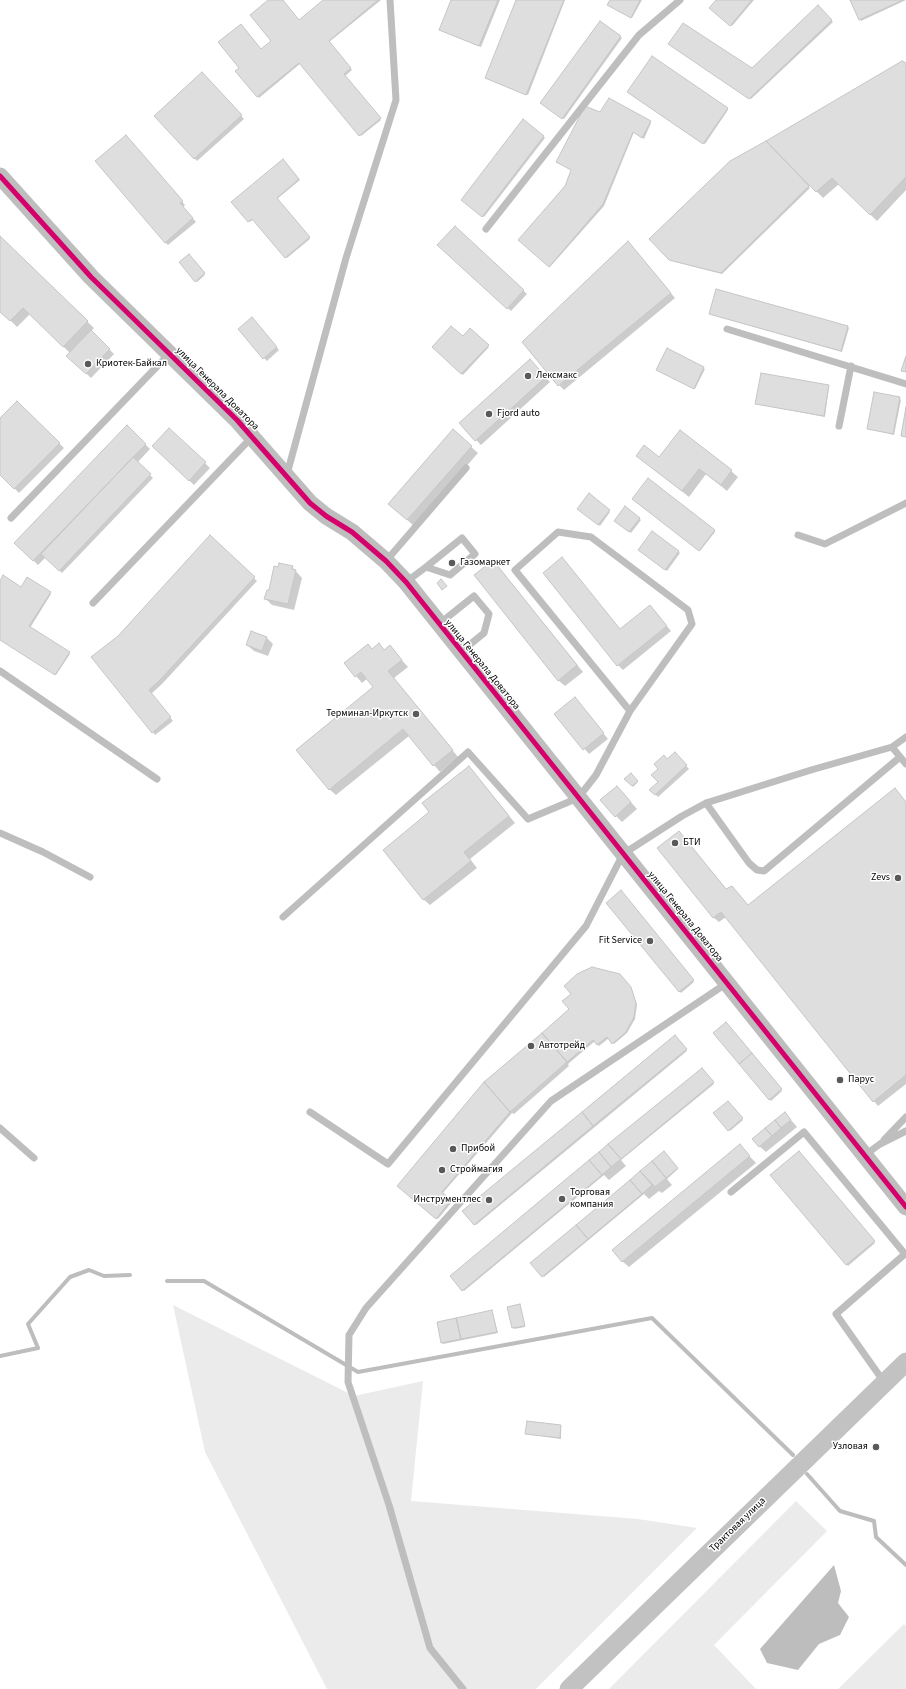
<!DOCTYPE html>
<html>
<head>
<meta charset="utf-8">
<style>
  body { margin:0 }
  canvas { display:block; background:#fff }
</style>
</head>
<body>
<canvas width="906" height="1689"></canvas>
<script>
const ctx = document.querySelector('canvas').getContext('2d');
ctx.lineJoin = 'round';
function fillPath(path, color) {
  ctx.fillStyle = color;
  ctx.fill(path, 'evenodd');
}
function shape(rows) {
  const path = new Path2D();
  for (const r of rows) {
    path.moveTo(r[0], r[1]);
    for (let i = 2; i < r.length; i += 2) path.lineTo(r[i], r[i + 1]);
  }
  return path;
}
function stroke(path, color, width, dash) {
  ctx.strokeStyle = color;
  ctx.lineWidth = width;
  ctx.lineCap = dash ? 'butt' : 'round';
  ctx.setLineDash(dash || []);
  ctx.stroke(path);
}
function drawText(font, color, halo, rows, align = 'center') {
  ctx.font = font + ' "Source Sans 3",sans-serif';
  ctx.lineWidth = 3;
  ctx.setLineDash([]);
  ctx.textBaseline = 'middle';
  ctx.strokeStyle = halo;
  ctx.fillStyle = color;
  for (const [text, x, y, turn = 0] of rows) {
    ctx.save();
    ctx.translate(x, y);
    ctx.rotate((+turn || 0) * Math.PI / 180);
    ctx.textAlign = isNaN(turn) ? turn : align;
    if (halo) ctx.strokeText(text, 0, 0);
    ctx.fillText(text, 0, 0);
    ctx.restore();
  }
}
fillPath(shape([
  [173,1305,354,1396,423,1381,411,1501,638,1519,697,1528,536,1689,327,1689,205,1452],
  [796,1501,827,1531,714,1645,756,1689,609,1689],
  [904,1624,906,1626,906,1689,838,1689]
]), '#ebebeb');
fillPath(shape([
  [834,1565,841,1591,838,1603,849,1617,840,1635,819,1644,798,1670,767,1663,760,1649]
]), '#bdbdbd');
fillPath(shape([
  [269,0,282,0,299,21,324,0,381,0,329,42,352,70,345,76,381,120,361,136,301,63,259,98,236,71,273,41],
  [452,0,500,0,481,47,442,31],
  [517,0,565,0,528,95,486,78],
  [611,0,642,0,632,18,609,6],
  [717,0,754,0,732,26,710,8],
  [851,0,906,0,861,21],
  [818,7,833,22,751,99,670,45,752,70],
  [600,22,622,38,564,119,543,104],
  [902,62,906,64,906,190,877,221,839,184,823,198,771,144,769,146,810,188,722,274,672,261,651,239,767,142],
  [202,74,244,119,197,161,156,116],
  [629,93,727,108,728,110,705,144],
  [600,113,651,123,644,139,634,132,604,206,550,267,519,240,565,186],
  [523,121,545,138,484,217,462,200],
  [129,139,185,205,183,207,196,222,168,245,165,242],
  [283,160,300,180,277,199,310,239,287,258,254,219,250,222,233,202],
  [455,228,527,294,511,311,438,245],
  [0,238,94,328,91,331,114,354,91,378,68,356,70,353,30,314,17,327,0,310],
  [628,242,675,298,564,390,559,385],
  [189,255,205,275,197,282,180,263],
  [710,314,848,327,849,328,842,352],
  [254,321,279,350,267,361,264,358],
  [471,329,489,347,463,375,433,347,463,338],
  [667,349,705,369,695,389,658,371],
  [535,365,550,382,481,445,476,440],
  [829,386,825,417,757,404],
  [899,398,901,400,894,435,868,428],
  [17,402,64,448,19,493,0,474,0,419],
  [127,426,150,449,137,463,153,478,62,573,46,557,38,565,15,543],
  [169,429,210,468,194,485,158,451],
  [453,431,478,453,414,526,396,510],
  [637,456,731,471,738,477,727,491,706,474,689,497],
  [589,495,610,512,600,526,578,509],
  [635,500,714,530,715,532,700,551],
  [625,507,641,520,631,533,615,520],
  [652,532,680,553,667,571,640,551],
  [210,536,257,581,162,684,151,694,173,721,155,735,153,732,118,637],
  [493,561,583,672,565,686,558,680],
  [292,567,302,578,294,610,272,605,265,598],
  [0,582,51,594,30,628,70,654,56,675,0,639],
  [650,606,671,631,623,670,618,665,620,630],
  [266,637,273,644,268,656,254,651,247,645],
  [390,647,408,667,394,678,458,757,440,772,409,736,336,795,329,789,375,687,368,678,362,683,356,676,372,650,385,651],
  [579,703,608,739,589,754,555,714],
  [675,753,689,769,658,797,651,790,659,782,667,761],
  [469,767,515,823,470,859,477,868,430,905,423,899,431,813],
  [631,774,638,782,633,787,626,779],
  [623,793,637,809,622,822,616,816],
  [906,802,906,1084,878,1106,726,917,719,922,714,918,659,848,679,832,727,890,748,906],
  [621,892,694,982,681,993,607,903],
  [592,968,619,974,632,990,637,1005,635,1019,627,1033,614,1044,609,1038,599,1046,595,1041,568,1064,569,1066,514,1114,512,1113,442,1194,452,1202,438,1219,399,1186,571,1009,572,994],
  [726,1023,782,1091,771,1101,715,1033],
  [675,1036,687,1051,476,1225,474,1224],
  [703,1070,714,1084,621,1160,626,1166,609,1180,604,1175,464,1291,451,1276],
  [728,1102,743,1120,730,1131,715,1114],
  [785,1113,797,1127,766,1152,759,1146],
  [740,1146,756,1163,629,1267,622,1261],
  [664,1152,678,1169,667,1179,672,1185,662,1193,659,1191,649,1199,644,1194,544,1277,532,1263],
  [799,1152,875,1243,848,1266,772,1175],
  [520,1306,525,1327,514,1329,508,1308],
  [492,1311,498,1333,443,1344,442,1343],
  [561,1426,561,1439,527,1434]
]), '#0003');
stroke(shape([
  [167,1281,204,1281,358,1372,652,1318,793,1455],
  [0,1356,38,1348,28,1324,70,1277,89,1270,104,1276,130,1275],
  [807,1474,840,1511,874,1521,876,1537,906,1565]
]), '#bdbdbd', 4);
const building = shape([
  [268,0,283,0,299,20,323,0,378,0,329,41,351,68,344,74,381,118,359,136,299,63,257,97,235,71,239,68,218,42,241,24,261,49,271,41,250,15,268,0],
  [451,0,498,0,479,46,439,30,451,0],
  [516,0,564,0,526,95,485,78,516,0],
  [610,0,640,0,631,18,607,5,610,0],
  [716,0,752,0,730,26,709,8,716,0],
  [850,0,903,0,859,20,850,0],
  [818,5,832,20,749,99,668,44,683,23,752,68,818,5],
  [600,21,621,36,562,119,540,103,600,21],
  [652,56,728,108,703,144,627,92,652,56],
  [902,61,906,63,906,177,870,215,832,178,816,192,766,141,902,61],
  [202,72,242,115,194,159,154,116,202,72],
  [609,98,651,121,642,138,633,132,603,204,549,267,518,240,565,186,571,170,556,162,585,106,600,112,609,98],
  [523,119,544,136,482,217,461,200,523,119],
  [126,135,183,201,180,203,193,218,165,243,95,161,126,135],
  [766,141,809,186,721,273,669,260,649,239,730,161,766,141],
  [283,159,299,179,277,198,310,237,285,258,252,219,248,222,231,202,283,159],
  [455,226,524,290,507,309,437,245,455,226],
  [0,236,88,321,63,347,23,308,10,321,0,312,0,236],
  [628,241,671,293,558,386,522,342,628,241],
  [189,254,205,273,195,282,179,262,189,254],
  [716,289,848,326,841,351,709,314,716,289],
  [252,317,277,347,263,359,238,329,252,317],
  [451,326,463,336,470,328,489,345,461,374,432,347,451,326],
  [91,330,110,349,86,374,66,356,91,330],
  [667,348,704,367,694,389,656,370,667,348],
  [906,356,906,372,901,371,906,356],
  [530,359,546,377,475,441,459,423,530,359],
  [761,373,829,385,824,416,755,404,761,373],
  [874,392,900,397,893,434,867,429,874,392],
  [17,401,60,443,14,489,0,475,0,418,17,401],
  [906,407,906,437,901,436,906,407],
  [127,425,146,444,33,561,14,543,127,425],
  [169,428,206,462,189,481,152,446,169,428],
  [453,429,472,446,407,520,388,504,453,429],
  [680,430,732,470,721,485,699,469,682,491,636,456,644,445,659,457,680,430],
  [133,457,151,474,59,571,41,554,133,457],
  [648,478,715,530,699,551,632,499,648,478],
  [589,493,610,510,598,525,577,509,589,493],
  [625,506,640,518,629,532,614,521,625,506],
  [652,531,679,551,665,570,638,550,652,531],
  [210,535,255,577,159,681,149,690,171,717,152,733,91,657,118,636,210,535],
  [562,557,620,629,650,605,667,626,617,666,543,573,562,557],
  [493,560,577,665,558,681,474,575,493,560],
  [279,563,293,566,292,569,296,570,288,604,264,599,267,590,269,590,274,566,278,567,279,563],
  [3,575,21,587,27,577,51,592,29,626,70,652,55,675,0,640,0,581,3,575],
  [441,579,447,586,442,590,437,583,441,579],
  [251,631,267,637,262,651,246,645,251,631],
  [379,643,384,650,390,645,402,660,388,671,453,750,433,766,403,729,329,790,296,750,373,687,361,672,355,677,344,663,368,644,372,649,379,643],
  [575,697,604,733,583,750,554,714,575,697],
  [675,752,687,765,655,795,649,790,658,782,651,775,658,769,654,764,664,755,667,759,675,752],
  [469,766,509,816,464,852,471,861,423,900,383,850,429,812,422,803,469,766],
  [631,773,638,781,632,786,624,779,631,773],
  [617,786,631,802,615,817,600,800,617,786],
  [895,788,906,802,906,1075,873,1102,721,912,713,918,657,848,679,831,726,889,732,886,748,905,895,788],
  [621,890,694,980,679,992,606,903,621,890],
  [592,967,620,974,631,987,636,1003,634,1017,626,1032,612,1044,607,1037,597,1045,593,1040,567,1062,542,1033,569,1009,562,1001,571,994,564,986,577,974,592,967],
  [726,1022,752,1053,739,1064,713,1033,726,1022],
  [542,1033,567,1062,510,1112,484,1082,542,1033],
  [675,1035,687,1049,593,1126,582,1112,675,1035],
  [752,1053,782,1089,769,1100,739,1064,752,1053],
  [702,1068,714,1082,621,1159,608,1144,702,1068],
  [484,1082,510,1112,442,1192,451,1200,436,1219,397,1186,484,1082],
  [728,1101,743,1118,728,1131,713,1113,728,1101],
  [582,1112,593,1126,474,1225,462,1211,582,1112],
  [785,1112,791,1120,781,1128,775,1120,785,1112],
  [775,1120,781,1128,772,1136,765,1128,775,1120],
  [765,1128,772,1136,759,1147,752,1139,765,1128],
  [608,1144,621,1159,611,1167,599,1152,608,1144],
  [740,1144,750,1156,622,1262,612,1250,740,1144],
  [664,1151,678,1168,666,1178,652,1161,664,1151],
  [799,1151,875,1241,846,1265,770,1175,799,1151],
  [599,1152,611,1167,602,1175,589,1160,599,1152],
  [589,1160,602,1175,462,1291,450,1276,589,1160],
  [652,1161,666,1178,655,1187,640,1171,652,1161],
  [640,1171,652,1185,642,1194,630,1180,640,1171],
  [630,1180,642,1194,588,1239,576,1225,630,1180],
  [576,1225,588,1239,542,1277,530,1263,576,1225],
  [520,1304,525,1326,512,1328,507,1307,520,1304],
  [492,1310,497,1332,461,1339,456,1318,492,1310],
  [456,1318,461,1339,441,1343,437,1322,456,1318],
  [527,1421,561,1425,560,1438,525,1434,527,1421]
]);
fillPath(building, '#dedede');
stroke(building, '#c6c6c6', 1);
stroke(shape([
  [486,229,639,35,680,0],
  [727,329,906,384],
  [839,426,851,366],
  [287,474,346,258,396,100,390,0],
  [11,518,169,354],
  [798,535,825,544,906,503],
  [386,561,466,468],
  [406,582,426,567,450,575,475,554,462,538,426,567],
  [93,603,252,437],
  [439,624,474,596,489,614,484,633,462,651],
  [0,671,157,779],
  [892,747,906,764],
  [706,803,749,863,757,870,764,871,900,757],
  [0,833,43,852,90,877],
  [283,917,468,752,528,819,578,798,596,775,630,711,692,624,688,610,591,537,558,532,515,570,630,711],
  [310,1112,388,1164,586,926,623,854,682,816,706,803,811,770,892,747,906,737],
  [0,1128,34,1158],
  [884,1140,906,1117],
  [865,1155,880,1144,906,1131],
  [731,1192,804,1132,905,1254,836,1314,884,1382],
  [463,1689,430,1648,389,1505,348,1382,349,1335,366,1308,551,1101,727,983]
]), '#bebebe', 7);
stroke(shape([
  [0,176,91,277,237,420,310,503,326,516,352,532,386,561,406,582,906,1207]
]), '#bebebe', 17);
stroke(shape([
  [569,1689,906,1362]
]), '#c2c2c2', 19);
stroke(shape([
  [0,176,91,277,237,420,310,503,326,516,352,532,386,561,406,582,906,1207]
]), '#d6006c', 5);
for (const [x, y, r, color] of [
  [88,364,4,"#595959"],
  [528,376,4,"#595959"],
  [489,414,4,"#595959"],
  [452,563,4,"#595959"],
  [416,714,4,"#595959"],
  [675,843,4,"#595959"],
  [898,878,4,"#595959"],
  [650,941,4,"#595959"],
  [531,1046,4,"#595959"],
  [840,1080,4,"#595959"],
  [453,1149,4,"#595959"],
  [442,1170,4,"#595959"],
  [562,1199,4,"#595959"],
  [489,1200,4,"#595959"],
  [876,1447,4,"#595959"]
]) {
  const dot = new Path2D();
  dot.arc(x, y, r, 0, 2 * Math.PI);
  ctx.fillStyle = color;
  ctx.fill(dot);
  stroke(dot, '#fff', 1.5);
}
drawText('10px', '#000', '#fff', [
  ["Криотек-Байкал",96,364],
  ["Лексмакс",536,376],
  ["Fjord auto",497,414],
  ["Газомаркет",460,563],
  ["Терминал-Иркутск",408,714,"right"],
  ["БТИ",683,843],
  ["Zevs",890,878,"right"],
  ["Fit Service",642,941,"right"],
  ["Автотрейд",539,1046],
  ["Парус",848,1080],
  ["Прибой",461,1149],
  ["Строймагия",450,1170],
  ["Торговая",570,1193],
  ["компания",570,1205],
  ["Инструментлес",481,1200,"right"],
  ["Узловая",868,1447,"right"]
], 'left');
drawText('10px', '#000', '#fff', [
  ["улица Генерала Доватора",217,389,45],
  ["улица Генерала Доватора",482,665,51],
  ["улица Генерала Доватора",685,917,51],
  ["Трактовая улица",738,1525,-44]
]);
</script>
</body>
</html>
